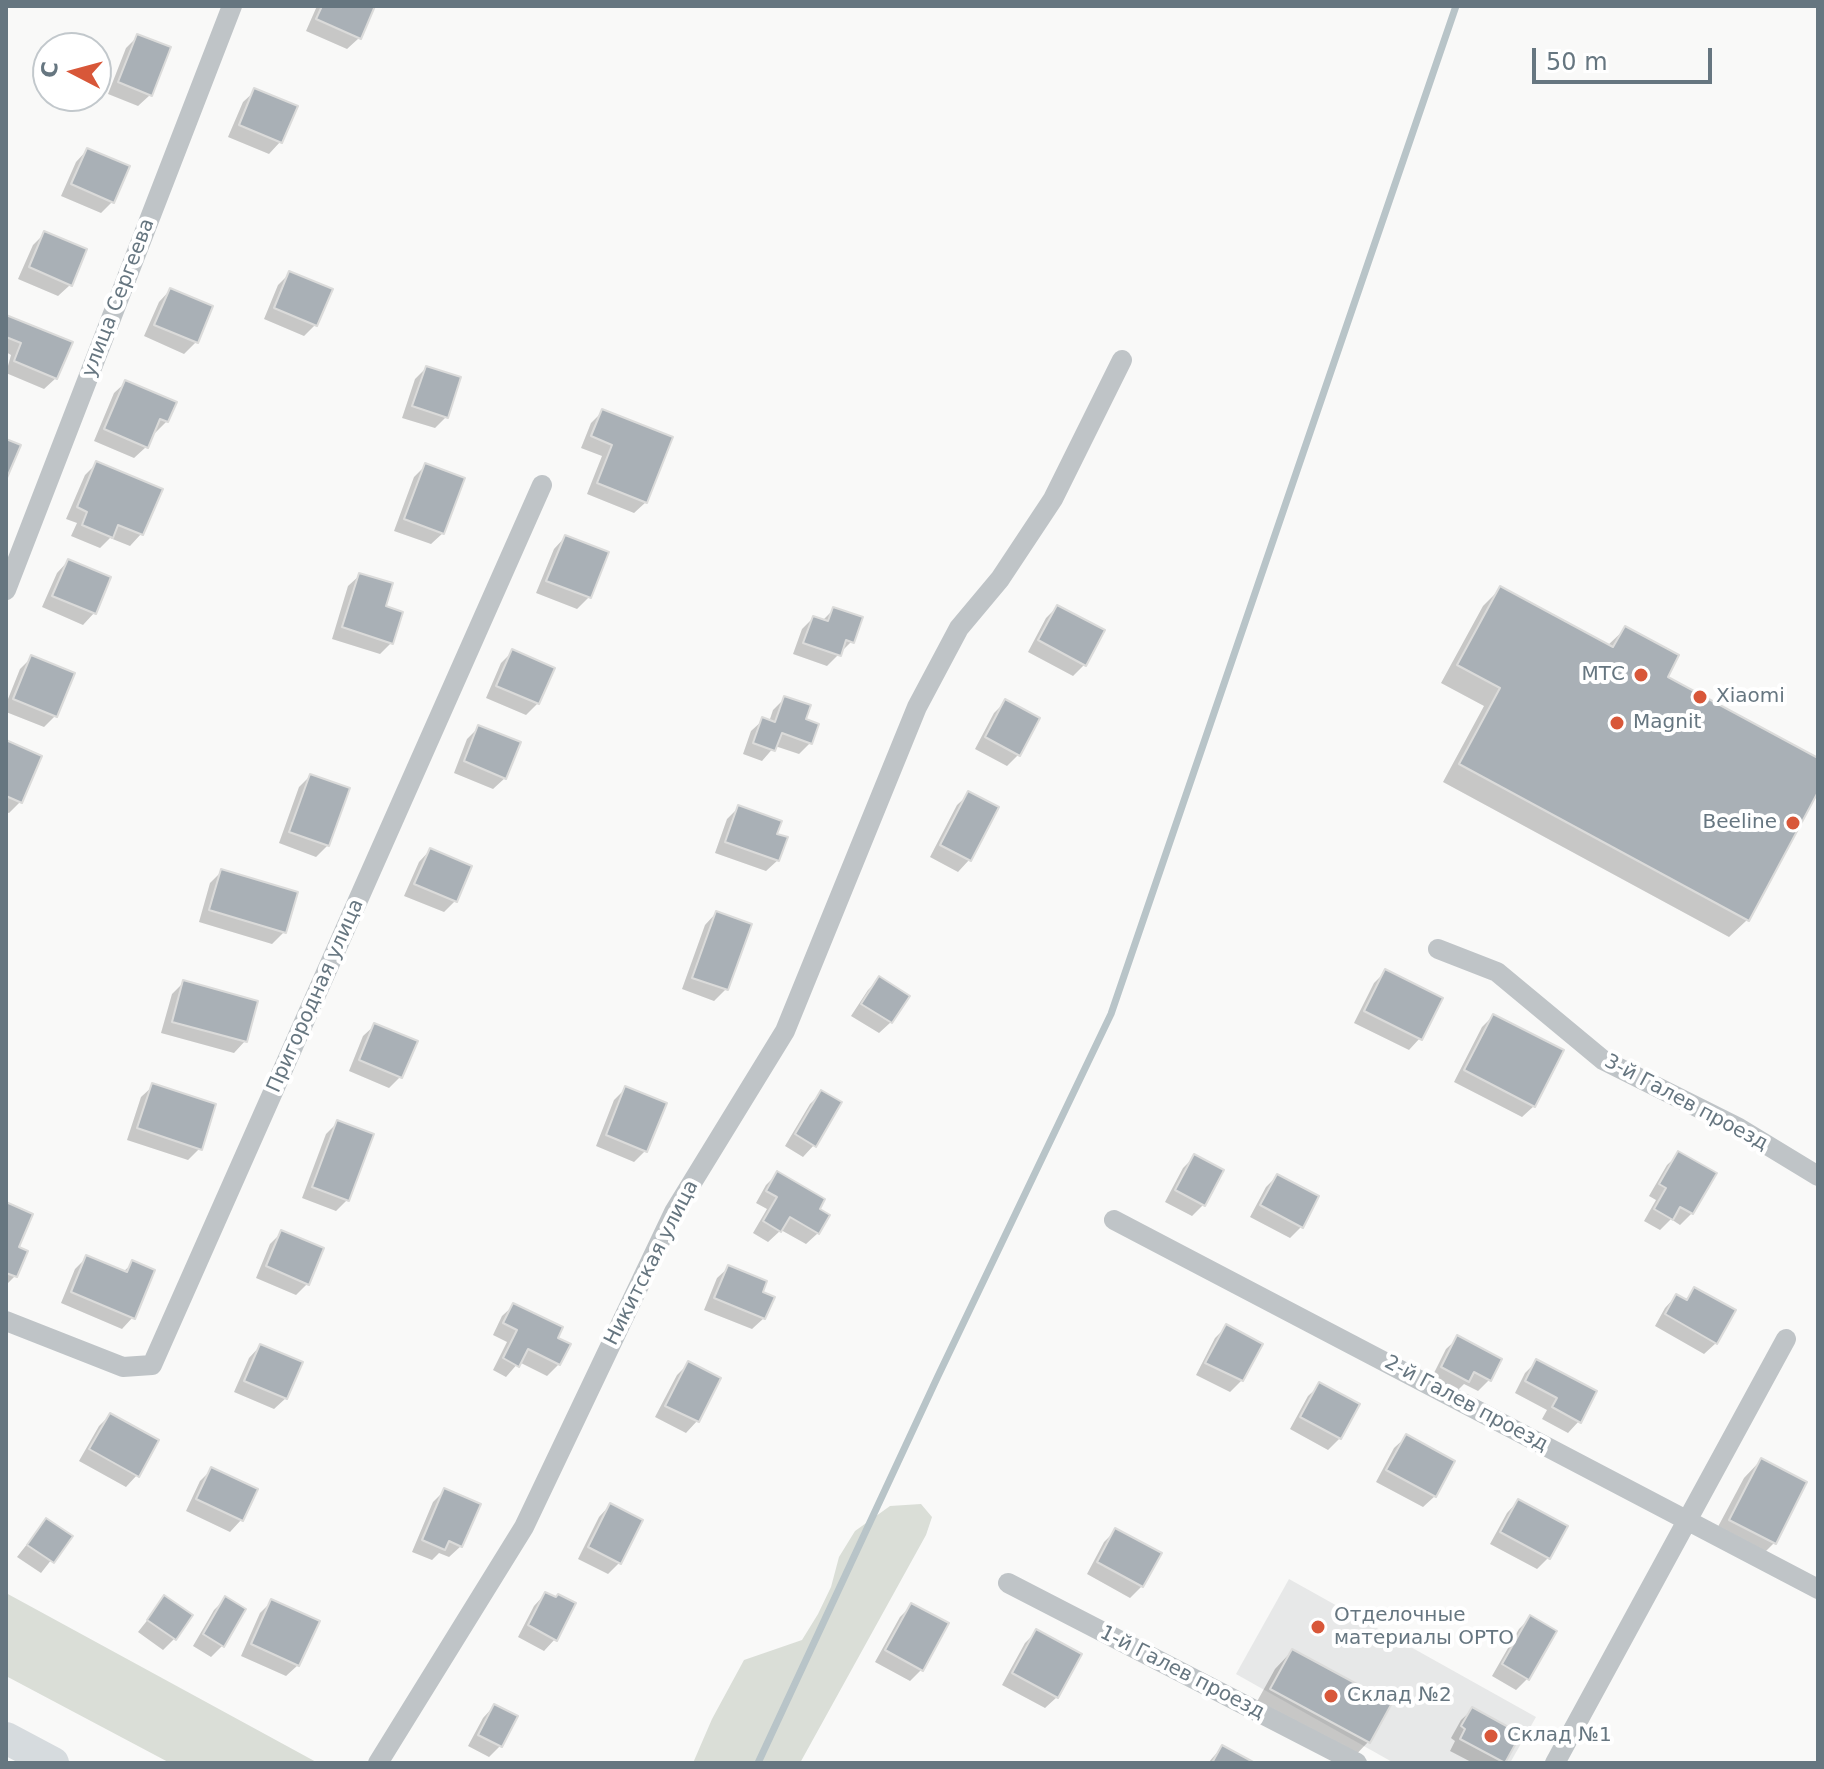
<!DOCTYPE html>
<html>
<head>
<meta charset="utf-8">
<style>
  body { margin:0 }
  #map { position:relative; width:1824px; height:1769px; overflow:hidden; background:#f9f9f8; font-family:"DejaVu Sans",sans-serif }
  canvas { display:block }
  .frame { position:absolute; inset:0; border:8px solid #667680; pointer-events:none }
  .north { position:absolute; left:32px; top:32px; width:80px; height:80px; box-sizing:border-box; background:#fff; border:2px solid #c2c8cc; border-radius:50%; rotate:276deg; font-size:22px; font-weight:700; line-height:32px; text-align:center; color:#667680 }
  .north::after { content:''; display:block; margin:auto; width:28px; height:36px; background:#d85739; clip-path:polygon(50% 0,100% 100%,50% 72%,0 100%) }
  .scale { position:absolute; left:1532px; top:48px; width:180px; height:36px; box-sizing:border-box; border:4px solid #667680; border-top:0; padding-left:10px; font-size:24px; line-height:28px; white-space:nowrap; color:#667680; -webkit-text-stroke:6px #fff; paint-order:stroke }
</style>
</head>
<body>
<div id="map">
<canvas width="1824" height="1769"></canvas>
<div class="frame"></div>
<div class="north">С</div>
<div class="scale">50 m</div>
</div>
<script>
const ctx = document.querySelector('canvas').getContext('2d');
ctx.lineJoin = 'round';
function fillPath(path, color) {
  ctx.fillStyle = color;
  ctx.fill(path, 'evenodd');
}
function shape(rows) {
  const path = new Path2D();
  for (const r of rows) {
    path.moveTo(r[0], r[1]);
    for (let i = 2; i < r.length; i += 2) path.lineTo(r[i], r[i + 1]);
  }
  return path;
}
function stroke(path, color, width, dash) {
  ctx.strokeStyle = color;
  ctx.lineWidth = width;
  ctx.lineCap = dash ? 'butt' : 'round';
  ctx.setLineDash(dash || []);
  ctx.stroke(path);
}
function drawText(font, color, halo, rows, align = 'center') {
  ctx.font = font + ' "DejaVu Sans",sans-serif';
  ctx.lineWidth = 8;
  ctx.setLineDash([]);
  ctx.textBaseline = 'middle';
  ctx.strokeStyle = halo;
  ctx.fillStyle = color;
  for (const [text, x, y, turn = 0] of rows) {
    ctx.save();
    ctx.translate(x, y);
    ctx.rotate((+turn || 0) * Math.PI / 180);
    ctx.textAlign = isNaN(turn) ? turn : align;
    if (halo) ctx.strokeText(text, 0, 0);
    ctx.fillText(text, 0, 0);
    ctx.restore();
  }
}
fillPath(shape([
  [1289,1579,1536,1717,1510,1763,1394,1763,1236,1674]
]), '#e7e8e8');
fillPath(shape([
  [921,1504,932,1517,926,1535,800,1763,693,1763,712,1719,744,1660,802,1640,818,1614,831,1587,839,1557,855,1531,890,1506],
  [6,1593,318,1763,170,1763,6,1676]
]), '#daded7');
fillPath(shape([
  [317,6,373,6,359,38,347,49,306,31],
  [138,36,150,95,138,106,108,94,126,48],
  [255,91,295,108,280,142,269,154,228,137,243,102],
  [87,150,112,202,101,213,61,196,76,162],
  [45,233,70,285,58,296,18,279,33,245],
  [290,273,315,325,304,336,264,319,278,285],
  [170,290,210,307,196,342,184,354,144,336,159,302],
  [6,317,56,378,44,389,6,373,11,355,6,352],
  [426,368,446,417,435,428,402,418,415,379],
  [126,382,167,421,155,433,152,431,146,447,134,458,94,441,114,393],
  [603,411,646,502,634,513,587,494,602,456,581,448,591,423],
  [97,463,141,534,130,546,110,538,100,548,71,536,77,523,66,519,85,475],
  [425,466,443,533,431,544,394,531,414,477],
  [565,537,606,554,589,597,577,609,536,593,554,549],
  [68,561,94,613,83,625,42,607,57,573],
  [360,575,383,608,391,643,380,654,332,639,348,586],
  [1501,588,1607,646,1625,629,1665,678,1818,761,1818,788,1747,920,1729,937,1443,782,1484,706,1441,683,1483,606],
  [1057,607,1085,664,1073,676,1028,652,1046,618],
  [834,609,852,641,827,666,793,654,802,629,813,618,822,621],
  [512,652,538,703,526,715,486,698,501,663],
  [32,657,55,716,44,727,6,712,6,704,20,669],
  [785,698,804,720,810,743,799,754,775,746,762,761,743,754,751,731,763,720,769,722,773,710],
  [1005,702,1018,755,1007,766,975,749,994,713],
  [479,727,505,778,493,789,454,773,467,739],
  [6,743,20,802,9,813,6,812],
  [310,776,328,845,316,857,279,843,299,787],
  [969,794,997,808,969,860,958,872,930,857,957,805],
  [738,808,774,835,778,860,766,871,715,853,727,819],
  [430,850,455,901,444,912,404,896,419,862],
  [222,871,284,932,272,944,199,922,210,883],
  [716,913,749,925,726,989,714,1001,682,989,705,925],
  [1385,972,1420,1038,1409,1050,1354,1023,1374,983],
  [879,979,891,1022,879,1033,851,1016,868,990],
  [183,983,245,1041,234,1053,161,1033,172,994],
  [1493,1016,1534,1106,1522,1117,1454,1082,1482,1027],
  [375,1025,400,1077,389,1088,349,1071,363,1036],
  [153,1086,200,1148,188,1160,127,1140,141,1097],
  [626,1088,646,1150,634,1162,596,1146,614,1100],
  [821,1093,814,1145,803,1157,785,1146,810,1104],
  [338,1122,347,1200,336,1211,302,1198,326,1134],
  [1679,1154,1714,1174,1692,1213,1680,1225,1671,1219,1660,1230,1644,1221,1656,1200,1649,1196,1667,1165],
  [1194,1157,1221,1171,1203,1205,1192,1216,1165,1202,1183,1168],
  [778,1173,818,1233,806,1244,781,1230,768,1242,753,1233,767,1209,756,1203,766,1185],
  [1277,1176,1301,1227,1290,1238,1250,1217,1266,1187],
  [6,1204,16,1248,15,1276,6,1285],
  [282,1232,307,1284,296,1295,256,1278,270,1244],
  [87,1257,123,1272,133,1263,133,1317,122,1329,61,1303,75,1269],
  [729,1267,760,1293,764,1318,752,1329,704,1310,717,1278],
  [1695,1290,1716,1343,1704,1354,1655,1326,1665,1308,1676,1296,1684,1301],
  [514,1305,556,1338,559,1364,547,1376,519,1362,506,1377,493,1370,507,1342,493,1335,502,1316],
  [1226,1327,1242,1380,1230,1392,1196,1375,1215,1338],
  [1458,1338,1489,1380,1478,1391,1464,1384,1456,1392,1431,1379,1446,1349],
  [260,1346,286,1398,274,1409,234,1392,249,1358],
  [1536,1362,1579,1421,1568,1433,1542,1419,1547,1410,1515,1393,1525,1373],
  [688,1364,697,1421,686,1433,655,1417,677,1375],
  [1320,1385,1340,1438,1328,1450,1290,1429,1308,1396],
  [110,1415,137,1475,126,1487,79,1461,99,1426],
  [1406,1437,1435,1496,1423,1507,1376,1482,1394,1448],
  [1761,1460,1774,1543,1756,1561,1712,1538,1744,1478],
  [212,1469,241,1520,230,1532,186,1511,200,1481],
  [444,1491,461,1546,449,1557,439,1553,432,1560,412,1552,433,1502],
  [1518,1501,1548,1558,1537,1569,1490,1544,1507,1513],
  [610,1505,619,1563,608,1574,578,1559,599,1517],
  [46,1520,70,1536,41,1573,17,1557],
  [1116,1530,1142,1586,1130,1598,1087,1574,1104,1542],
  [545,1594,555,1639,544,1651,518,1637,534,1606],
  [165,1598,175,1638,163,1650,138,1632],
  [225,1599,223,1645,211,1657,193,1646,214,1610],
  [272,1601,298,1665,286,1676,241,1656,260,1613],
  [912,1605,921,1670,910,1681,875,1662,900,1617],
  [1530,1618,1555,1632,1527,1679,1516,1690,1492,1676,1519,1629],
  [1036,1632,1057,1697,1045,1708,1002,1685,1025,1643],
  [1292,1651,1368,1742,1351,1760,1254,1707,1275,1669],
  [494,1706,500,1746,489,1757,468,1746,483,1718],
  [1473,1709,1519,1735,1502,1763,1473,1763,1450,1751,1455,1741,1451,1738,1461,1720],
  [1222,1747,1251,1763,1208,1763]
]), '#0003');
stroke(shape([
  [758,1763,938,1376,1111,1014,1456,6]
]), '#b8c4c8', 7);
const building = shape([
  [322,6,375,6,361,39,316,19,322,6],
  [137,34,171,47,152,96,118,82,137,34],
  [254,88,298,106,282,143,239,125,254,88],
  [87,148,130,166,114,203,71,184,87,148],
  [44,231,87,249,72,286,29,267,44,231],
  [289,271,333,289,317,326,274,308,289,271],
  [170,288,213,306,198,343,154,325,170,288],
  [6,315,73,342,57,379,14,361,21,343,6,337,6,315],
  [426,366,461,377,448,418,412,406,426,366],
  [125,380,177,402,168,422,160,419,148,448,104,429,125,380],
  [602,409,673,437,647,503,597,483,612,445,591,436,602,409],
  [6,439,21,445,6,480,6,439],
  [96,461,163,489,143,535,118,525,113,538,82,525,87,512,77,507,96,461],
  [425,463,465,478,444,534,404,519,425,463],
  [565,535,609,552,591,598,546,581,565,535],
  [68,559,111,577,96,614,52,596,68,559],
  [359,573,393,583,386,606,403,612,393,644,342,627,359,573],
  [1500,586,1613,647,1625,626,1679,655,1668,677,1818,758,1818,792,1749,921,1459,764,1500,688,1457,665,1500,586],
  [1057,605,1105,630,1086,666,1038,640,1057,605],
  [833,607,863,617,854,643,846,640,841,656,803,643,813,616,828,621,833,607],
  [512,649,555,668,539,704,496,686,512,649],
  [31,655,75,673,57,717,13,699,31,655],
  [784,696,811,705,806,719,819,724,812,744,782,733,775,751,753,743,762,717,775,722,784,696],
  [1005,699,1040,718,1020,756,985,737,1005,699],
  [478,725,521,742,506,779,464,761,478,725],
  [6,740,42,756,22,803,6,796,6,740],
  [310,774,350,788,329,846,289,832,310,774],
  [968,791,999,807,971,861,940,845,968,791],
  [738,805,782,821,777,834,788,837,779,861,725,842,738,805],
  [430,848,472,866,457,902,414,884,430,848],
  [221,869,298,892,286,933,209,910,221,869],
  [716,911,752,924,728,990,692,978,716,911],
  [1385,969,1443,998,1422,1040,1364,1011,1385,969],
  [879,976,910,996,892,1023,861,1004,879,976],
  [183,980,258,1001,247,1042,172,1022,183,980],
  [1493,1014,1564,1050,1535,1107,1464,1070,1493,1014],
  [374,1023,418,1041,402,1078,359,1060,374,1023],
  [152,1083,216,1104,202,1150,137,1128,152,1083],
  [625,1086,667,1103,647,1152,606,1135,625,1086],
  [821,1090,842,1102,816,1147,795,1134,821,1090],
  [337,1120,374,1134,349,1201,312,1187,337,1120],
  [1678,1151,1717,1173,1693,1214,1680,1207,1673,1220,1654,1209,1666,1188,1659,1184,1678,1151],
  [1194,1154,1224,1170,1205,1206,1175,1190,1194,1154],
  [777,1171,825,1199,820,1209,830,1215,819,1234,790,1217,781,1232,763,1221,777,1197,766,1191,777,1171],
  [1277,1174,1319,1196,1303,1228,1260,1205,1277,1174],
  [6,1202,33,1214,19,1247,28,1251,17,1277,6,1273,6,1202],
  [281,1230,324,1248,309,1285,266,1266,281,1230],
  [86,1255,127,1272,132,1260,155,1270,135,1319,71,1292,86,1255],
  [728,1265,767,1281,763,1292,775,1297,765,1319,714,1298,728,1265],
  [1694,1287,1736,1310,1717,1344,1665,1314,1676,1294,1687,1300,1694,1287],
  [513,1303,563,1327,558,1338,571,1344,560,1365,528,1349,519,1367,503,1358,517,1330,503,1323,513,1303],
  [1226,1324,1263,1344,1243,1381,1205,1363,1226,1324],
  [1457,1335,1502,1359,1491,1381,1474,1372,1469,1382,1441,1367,1457,1335],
  [260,1344,303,1362,287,1399,244,1381,260,1344],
  [1536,1359,1597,1391,1581,1423,1552,1407,1557,1398,1525,1381,1536,1359],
  [688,1361,721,1378,699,1422,665,1406,688,1361],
  [1319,1382,1360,1404,1341,1439,1300,1417,1319,1382],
  [110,1413,159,1440,139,1477,89,1449,110,1413],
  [1406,1434,1455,1461,1436,1497,1386,1470,1406,1434],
  [1761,1458,1807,1482,1776,1544,1729,1520,1761,1458],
  [211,1467,258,1489,243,1521,196,1499,211,1467],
  [444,1488,481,1504,462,1547,449,1541,445,1550,422,1540,444,1488],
  [1518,1499,1568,1526,1550,1559,1500,1532,1518,1499],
  [610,1503,643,1520,621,1564,588,1547,610,1503],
  [46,1518,73,1536,54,1563,27,1545,46,1518],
  [1115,1528,1162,1553,1143,1587,1097,1562,1115,1528],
  [545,1592,556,1597,558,1594,576,1603,557,1641,528,1625,545,1592],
  [164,1595,193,1615,176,1640,147,1620,164,1595],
  [225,1596,246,1609,224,1647,203,1634,225,1596],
  [271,1599,320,1621,299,1666,251,1644,271,1599],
  [911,1603,949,1623,923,1671,885,1650,911,1603],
  [1530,1615,1557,1631,1529,1680,1502,1664,1530,1615],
  [1036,1629,1082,1654,1058,1698,1012,1673,1036,1629],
  [1292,1649,1392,1703,1370,1743,1270,1689,1292,1649],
  [494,1704,518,1716,502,1747,478,1735,494,1704],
  [1472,1707,1521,1734,1505,1763,1460,1739,1465,1729,1461,1726,1472,1707],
  [1222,1745,1255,1763,1212,1763,1222,1745]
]);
fillPath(building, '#a9b0b6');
stroke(building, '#dbdbda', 2);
stroke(shape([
  [6,590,232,6],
  [1438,949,1497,972,1603,1060,1739,1128,1818,1176],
  [1114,1220,1818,1589],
  [6,1321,123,1367,152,1365,542,485],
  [1008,1583,1357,1763],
  [378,1763,524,1527,674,1212,785,1031,917,707,959,628,1000,579,1053,499,1122,360],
  [1555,1763,1786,1339]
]), '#bfc4c7', 20);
stroke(shape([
  [6,1738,53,1763]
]), '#d6dbde', 32);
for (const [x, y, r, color] of [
  [1641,675,8,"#d85739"],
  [1700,697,8,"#d85739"],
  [1617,723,8,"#d85739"],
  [1793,823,8,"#d85739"],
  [1318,1627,8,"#d85739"],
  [1331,1696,8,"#d85739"],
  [1491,1736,8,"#d85739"]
]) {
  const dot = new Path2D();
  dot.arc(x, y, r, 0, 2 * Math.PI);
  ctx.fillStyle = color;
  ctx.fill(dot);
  stroke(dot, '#fff', 3);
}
drawText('20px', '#667680', '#fff', [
  ["улица Сергеева",119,298,-69],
  ["Пригородная улица",316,996,-66],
  ["3-й Галев проезд",1686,1103,28],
  ["Никитская улица",652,1263,-63],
  ["2-й Галев проезд",1466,1404,28],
  ["1-й Галев проезд",1182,1673,27]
]);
drawText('20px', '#667680', '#fff', [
  ["МТС",1625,675,"right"],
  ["Xiaomi",1716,697],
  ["Magnit",1633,723],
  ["Beeline",1777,823,"right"],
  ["Отделочные",1334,1616],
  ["материалы ОРТО",1334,1639],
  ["Склад №2",1347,1696],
  ["Склад №1",1507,1736]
], 'left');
</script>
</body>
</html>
